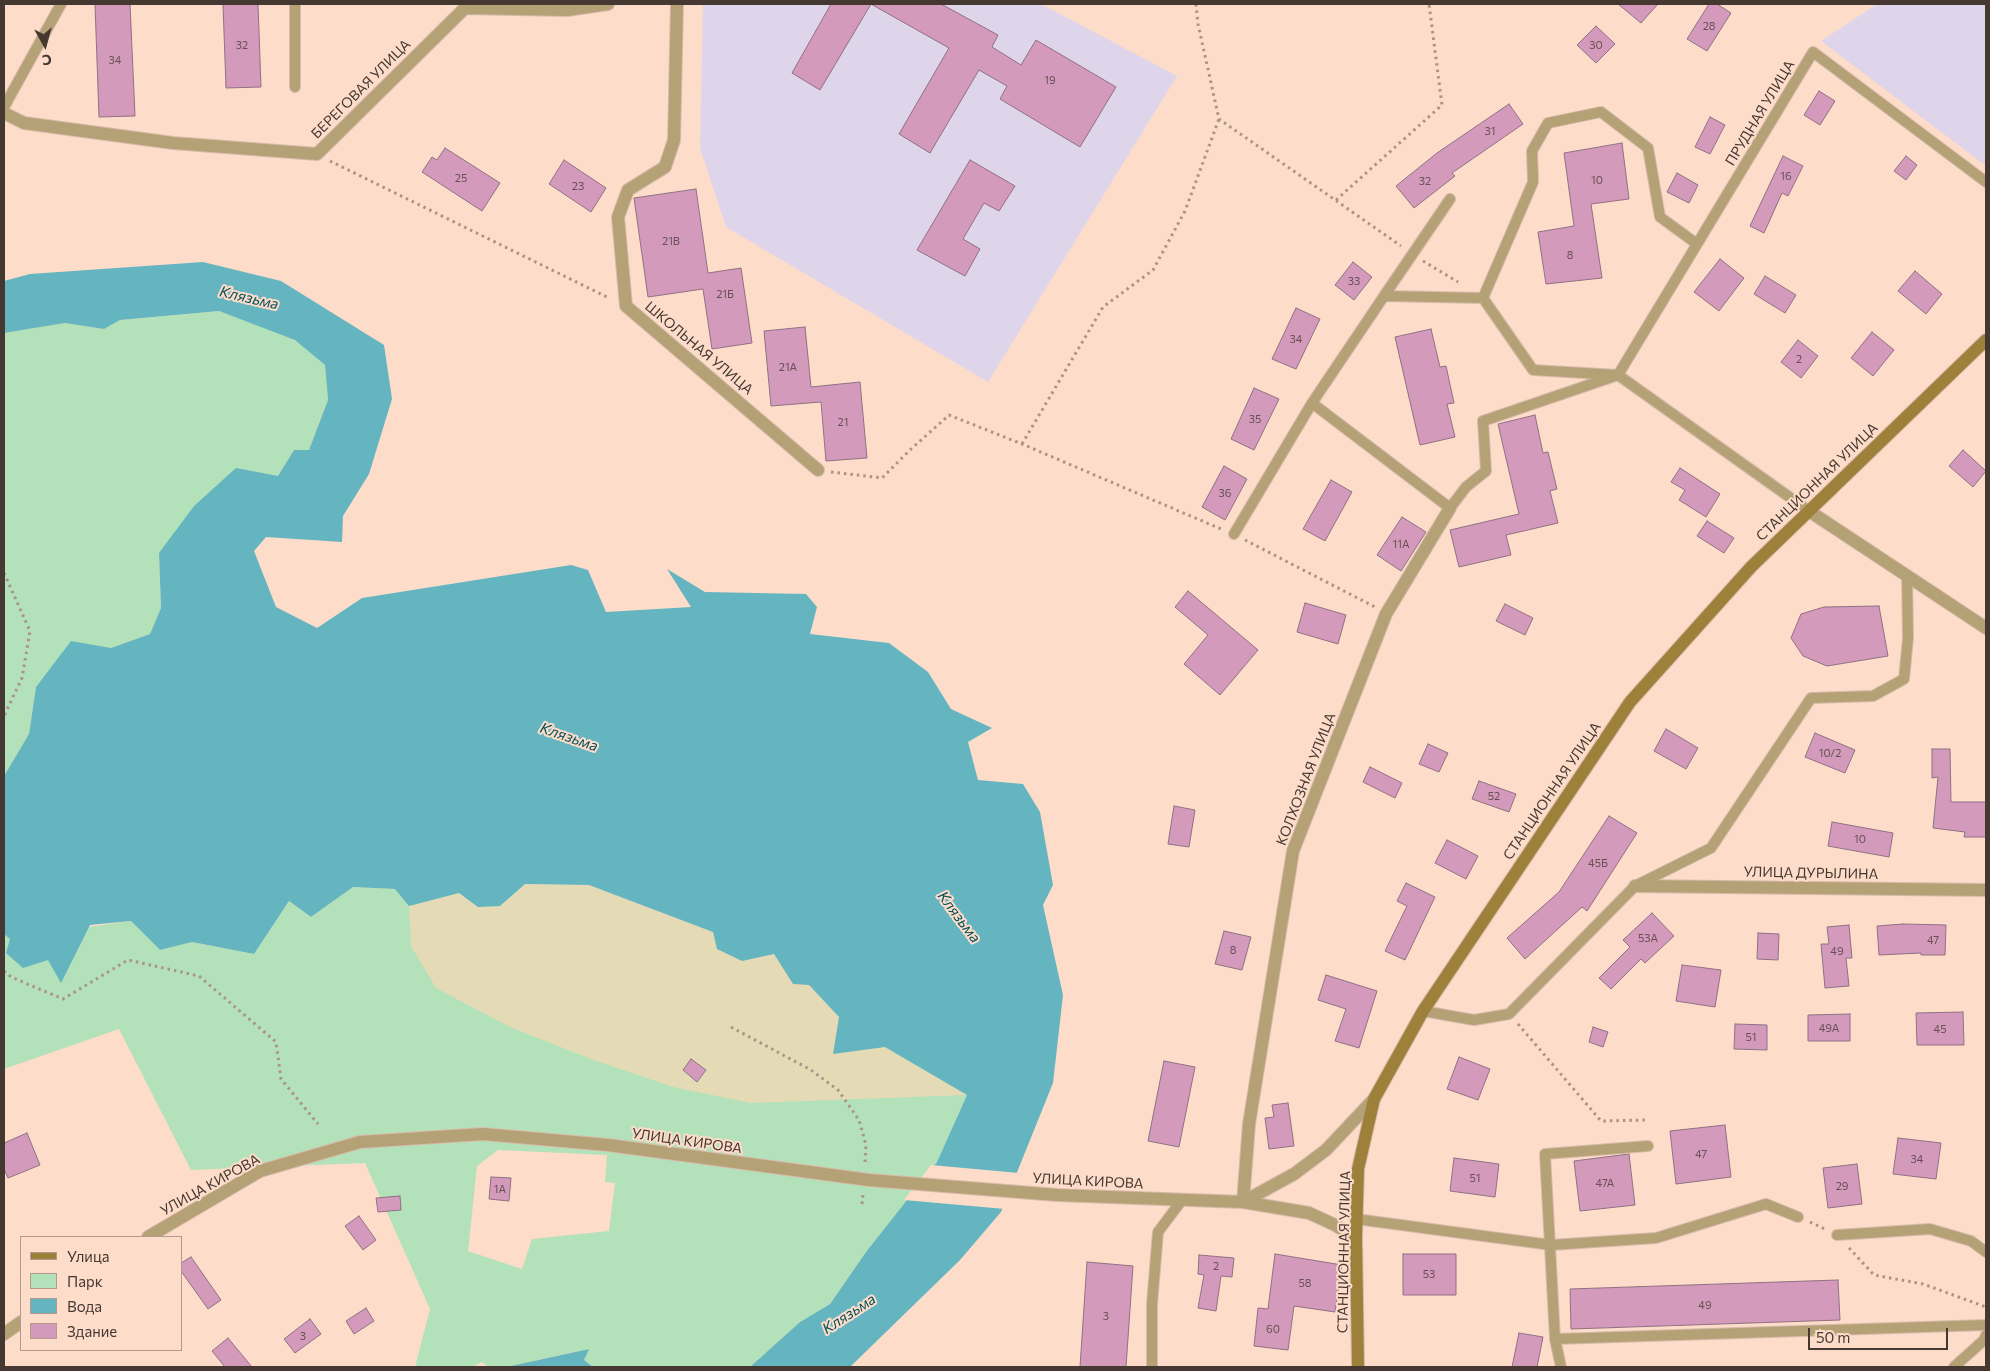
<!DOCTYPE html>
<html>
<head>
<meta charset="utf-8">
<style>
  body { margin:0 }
  #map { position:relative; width:1990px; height:1371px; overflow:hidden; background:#fddcca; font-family:Commissioner,sans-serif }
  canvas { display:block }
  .frame { position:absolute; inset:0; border:5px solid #453831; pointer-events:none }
  .legend { position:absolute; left:20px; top:1236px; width:162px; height:115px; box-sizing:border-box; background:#fddcca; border:1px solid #b39a8d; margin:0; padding:6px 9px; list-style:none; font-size:15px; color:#453831 }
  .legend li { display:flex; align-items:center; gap:10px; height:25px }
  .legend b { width:25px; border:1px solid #b39a8d }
  .north { position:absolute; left:20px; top:20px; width:50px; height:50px; -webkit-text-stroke:4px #fddcca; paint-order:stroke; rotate:173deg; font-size:14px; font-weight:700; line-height:20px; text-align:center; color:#453831 }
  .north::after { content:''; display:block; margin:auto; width:18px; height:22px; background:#453831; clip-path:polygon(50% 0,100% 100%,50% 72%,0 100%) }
  .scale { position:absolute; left:1808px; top:1328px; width:140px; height:22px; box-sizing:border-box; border:2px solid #453831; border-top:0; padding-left:6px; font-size:15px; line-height:18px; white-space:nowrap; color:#453831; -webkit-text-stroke:4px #fddcca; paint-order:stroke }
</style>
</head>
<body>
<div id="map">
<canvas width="1990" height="1371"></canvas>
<div class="frame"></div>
<ul class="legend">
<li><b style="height:6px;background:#9d803a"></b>Улица</li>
<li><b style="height:14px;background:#b3e1b9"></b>Парк</li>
<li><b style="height:14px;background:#65b5c0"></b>Вода</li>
<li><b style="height:14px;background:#d39abb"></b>Здание</li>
</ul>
<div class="north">С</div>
<div class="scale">50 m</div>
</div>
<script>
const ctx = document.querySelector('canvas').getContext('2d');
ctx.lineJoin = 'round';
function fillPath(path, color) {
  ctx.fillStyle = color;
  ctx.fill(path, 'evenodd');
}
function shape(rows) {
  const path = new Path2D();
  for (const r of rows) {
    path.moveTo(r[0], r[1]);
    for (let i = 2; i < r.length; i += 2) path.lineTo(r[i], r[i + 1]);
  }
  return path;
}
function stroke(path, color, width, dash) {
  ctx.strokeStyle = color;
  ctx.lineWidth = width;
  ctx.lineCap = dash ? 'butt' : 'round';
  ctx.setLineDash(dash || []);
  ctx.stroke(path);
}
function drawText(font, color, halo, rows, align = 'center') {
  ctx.font = font + ' Commissioner,sans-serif';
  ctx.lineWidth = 4;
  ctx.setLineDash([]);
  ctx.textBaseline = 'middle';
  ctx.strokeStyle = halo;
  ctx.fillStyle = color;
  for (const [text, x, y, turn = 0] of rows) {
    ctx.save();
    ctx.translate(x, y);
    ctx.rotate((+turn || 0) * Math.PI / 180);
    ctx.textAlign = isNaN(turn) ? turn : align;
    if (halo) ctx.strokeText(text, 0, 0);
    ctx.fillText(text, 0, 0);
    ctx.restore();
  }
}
fillPath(shape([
  [703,4,1041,4,1177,76,988,382,726,227,700,148],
  [1877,4,1986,4,1986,166,1821,41]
]), '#dfd5ea');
fillPath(shape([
  [219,311,295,339,325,365,328,400,309,450,294,450,278,476,159,553,161,608,150,634,111,648,71,642,36,687,29,734,4,776,4,333,65,323,104,329,120,320],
  [353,887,459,892,478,907,500,906,713,932,742,961,967,1095,937,1162,866,1252,830,1304,800,1322,750,1367,709,1367,707,1365,704,1367,593,1367,584,1360,588,1349,506,1367,488,1367,482,1362,472,1367,415,1367,430,1309,365,1163,191,1170,119,1029,4,1069,4,934,10,938,131,921,160,950,192,942,254,954,289,901,311,917],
  [498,1150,607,1155,605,1182,615,1183,609,1231,532,1239,522,1269,468,1251,477,1166]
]), '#b3e1b9');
fillPath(shape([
  [524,884,589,885,774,954,793,984,809,985,839,1017,834,1053,885,1047,967,1095,751,1103,673,1087,591,1059,510,1027,436,988,411,946,409,906,459,892,478,907,500,906]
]), '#e4dbb6');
fillPath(shape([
  [203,262,281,281,384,345,392,399,369,474,343,516,342,542,266,537,254,551,276,607,317,628,362,598,571,565,588,570,606,612,691,607,667,569,705,592,806,594,817,607,810,634,889,643,928,672,951,709,992,728,968,742,978,780,1023,784,1040,812,1053,885,1043,905,1063,995,1053,1083,1001,1212,960,1260,850,1367,750,1367,800,1322,830,1304,866,1252,937,1162,967,1095,885,1047,833,1054,839,1017,809,985,793,984,774,954,742,961,717,949,713,932,589,885,525,884,500,906,478,907,459,893,409,906,395,889,353,887,311,917,289,901,254,954,192,942,160,950,131,921,90,925,61,983,48,960,23,968,6,953,10,939,4,934,4,776,29,734,36,687,71,641,111,648,150,634,161,608,159,553,194,506,236,468,278,476,294,450,309,450,328,400,325,365,295,340,219,311,120,320,104,329,65,323,4,333,4,281,30,274],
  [589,1349,584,1360,593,1367,506,1367]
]), '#65b5c0');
fillPath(shape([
  [931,1165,1019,1173,1005,1209,904,1200]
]), '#fddcca');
const building = shape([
  [95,4,130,4,135,116,99,117,95,4],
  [223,4,258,4,261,87,226,88,223,4],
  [831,4,941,4,998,35,992,47,1021,65,1036,40,1116,87,1080,147,1000,99,1007,86,979,70,930,153,899,134,949,48,871,4,820,90,792,73,831,4],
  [1618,4,1658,4,1641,23,1618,4],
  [1709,4,1717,4,1731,13,1707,51,1687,39,1709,4],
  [1596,26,1615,44,1596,63,1577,45,1596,26],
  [1819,91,1835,101,1820,125,1804,115,1819,91],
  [1509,104,1523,124,1452,173,1455,176,1414,208,1396,186,1437,153,1509,104],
  [1710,117,1725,125,1710,154,1695,147,1710,117],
  [1622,143,1629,199,1591,204,1602,278,1546,284,1538,232,1574,226,1564,153,1622,143],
  [445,148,500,183,482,211,422,172,432,157,437,160,445,148],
  [1783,156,1803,166,1788,196,1782,193,1764,233,1750,226,1783,156],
  [1906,156,1917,165,1906,180,1894,171,1906,156],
  [564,160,606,188,591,212,549,184,564,160],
  [970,160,1015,186,999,211,984,203,963,239,980,249,965,276,917,250,970,160],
  [1677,173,1698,185,1689,203,1667,192,1677,173],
  [696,189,708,273,741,268,752,343,712,349,703,289,648,297,634,198,696,189],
  [1720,259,1744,278,1719,311,1694,292,1720,259],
  [1353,262,1372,277,1354,300,1335,285,1353,262],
  [1915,271,1942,294,1926,314,1898,291,1915,271],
  [1765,276,1796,295,1785,313,1754,294,1765,276],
  [1296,308,1320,319,1296,369,1272,359,1296,308],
  [805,327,811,387,860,382,867,458,826,461,821,402,771,406,764,331,805,327],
  [1431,329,1440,367,1446,366,1454,403,1447,404,1455,437,1420,445,1395,337,1431,329],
  [1872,332,1894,350,1873,376,1851,358,1872,332],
  [1798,340,1818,356,1801,378,1781,362,1798,340],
  [1254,388,1279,399,1254,450,1231,439,1254,388],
  [1535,415,1543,453,1548,452,1557,489,1550,491,1558,523,1506,535,1511,555,1459,567,1450,530,1519,514,1498,424,1535,415],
  [1963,450,1986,471,1973,487,1949,466,1963,450],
  [1224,466,1247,479,1225,520,1202,507,1224,466],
  [1680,468,1720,494,1706,517,1679,500,1685,490,1671,482,1680,468],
  [1331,480,1352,492,1325,541,1303,529,1331,480],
  [1402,517,1426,532,1401,571,1377,555,1402,517],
  [1707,521,1734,538,1724,553,1697,536,1707,521],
  [1188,591,1258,650,1220,695,1184,664,1208,635,1175,607,1188,591],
  [1305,603,1346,615,1338,644,1297,632,1305,603],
  [1505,604,1533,618,1525,635,1496,621,1505,604],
  [1879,606,1888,656,1827,666,1803,656,1791,638,1801,614,1824,607,1879,606],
  [1666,729,1698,748,1686,769,1654,751,1666,729],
  [1815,733,1855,750,1845,773,1805,757,1815,733],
  [1428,744,1448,753,1439,772,1419,764,1428,744],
  [1932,749,1950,749,1951,802,1986,802,1986,837,1964,837,1965,832,1933,828,1938,777,1932,778,1932,749],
  [1370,767,1402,783,1395,798,1363,782,1370,767],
  [1479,781,1516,794,1509,812,1472,799,1479,781],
  [1174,806,1195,810,1189,847,1168,844,1174,806],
  [1609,816,1637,833,1587,911,1582,907,1525,959,1507,938,1559,892,1609,816],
  [1832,822,1893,833,1889,857,1828,846,1832,822],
  [1447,840,1478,856,1466,879,1435,863,1447,840],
  [1406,883,1435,897,1405,960,1385,951,1407,906,1397,901,1406,883],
  [1652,913,1674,936,1645,963,1641,959,1611,989,1599,978,1630,947,1623,940,1652,913],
  [1903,924,1946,925,1945,955,1921,955,1921,953,1879,955,1877,926,1903,924],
  [1849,925,1852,958,1846,958,1849,986,1825,988,1821,944,1829,944,1827,927,1849,925],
  [1224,931,1251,937,1242,970,1215,964,1224,931],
  [1758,933,1779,934,1778,960,1757,959,1758,933],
  [1682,965,1721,970,1715,1007,1676,1001,1682,965],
  [1326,975,1377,991,1359,1048,1335,1041,1346,1009,1318,1000,1326,975],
  [1963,1012,1964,1045,1917,1045,1916,1013,1963,1012],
  [1850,1014,1850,1041,1808,1041,1808,1015,1850,1014],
  [1735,1024,1767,1025,1767,1050,1734,1049,1735,1024],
  [1593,1027,1608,1032,1603,1047,1589,1042,1593,1027],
  [1459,1057,1490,1069,1478,1100,1447,1089,1459,1057],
  [691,1059,706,1070,697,1082,683,1070,691,1059],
  [1164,1061,1195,1067,1179,1147,1148,1141,1164,1061],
  [1288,1103,1294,1146,1269,1149,1265,1118,1274,1117,1272,1105,1288,1103],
  [1725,1125,1731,1177,1676,1184,1670,1131,1725,1125],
  [27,1133,40,1165,8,1178,4,1169,4,1143,27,1133],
  [1898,1138,1941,1143,1936,1179,1893,1174,1898,1138],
  [1629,1154,1635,1205,1580,1211,1574,1161,1629,1154],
  [1454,1158,1499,1164,1495,1197,1450,1191,1454,1158],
  [1857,1164,1862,1204,1828,1208,1823,1168,1857,1164],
  [491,1177,511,1178,509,1201,489,1199,491,1177],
  [400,1196,401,1210,378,1212,376,1198,400,1196],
  [359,1216,376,1240,363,1250,345,1226,359,1216],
  [1275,1254,1342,1265,1335,1312,1294,1306,1288,1350,1254,1346,1258,1308,1268,1309,1275,1254],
  [1403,1254,1456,1254,1456,1295,1403,1295,1403,1254],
  [1199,1255,1234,1258,1232,1277,1221,1276,1216,1311,1198,1308,1204,1275,1198,1274,1199,1255],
  [191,1257,221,1300,208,1309,181,1271,181,1263,191,1257],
  [1087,1262,1133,1266,1126,1367,1080,1367,1087,1262],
  [1838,1280,1840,1320,1571,1329,1570,1289,1838,1280],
  [366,1308,374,1321,354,1334,346,1321,366,1308],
  [310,1319,321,1334,295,1353,284,1339,310,1319],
  [1519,1333,1543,1337,1537,1367,1512,1367,1519,1333],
  [228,1338,252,1367,225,1367,212,1351,228,1338]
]);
fillPath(building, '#d39abb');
stroke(building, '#8f7182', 1);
const service = shape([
  [295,4,295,87],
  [4,107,61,4],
  [1384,296,1450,199],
  [1483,298,1533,370,1618,375,1813,52,1986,182],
  [1312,403,1450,508,1466,487,1486,471,1483,421,1618,375,1809,511],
  [1234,534,1312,403,1384,296,1483,298,1533,182,1532,151,1548,123,1601,112,1648,148,1660,217,1697,244],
  [1423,1011,1474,1020,1509,1014,1635,886,1711,848,1811,698,1873,696,1904,679,1908,638,1907,575],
  [1356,1219,1551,1245,1656,1238,1766,1204,1798,1217],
  [1837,1235,1930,1229,1971,1241,1986,1252],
  [1555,1339,1986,1325],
  [1152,1367,1152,1304,1158,1232,1182,1200],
  [1561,1367,1555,1339,1545,1154,1648,1146],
  [1954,1367,1984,1340,1986,1335]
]);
const minor = shape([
  [677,4,674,140,665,167,628,190,618,217,626,306,818,470],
  [4,113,24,123,173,143,317,154,465,8,567,10,608,4],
  [1809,511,1986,628],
  [1635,886,1986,890],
  [1243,1202,1249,1124,1293,851,1386,614,1450,508]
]);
const tertiary = shape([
  [1243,1202,1294,1174,1326,1150,1374,1099],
  [148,1237,260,1171,360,1142,483,1134,608,1145,869,1180,1057,1195,1243,1202,1309,1213,1335,1225,1356,1238],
  [4,1334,21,1322]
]);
const secondary = shape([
  [1358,1367,1356,1238,1358,1169,1374,1099,1423,1011,1630,702,1751,567,1986,340]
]);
stroke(service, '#d8bbab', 12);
stroke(minor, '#d8bbab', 14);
stroke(tertiary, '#d8bbab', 14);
stroke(secondary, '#d8bbab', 14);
stroke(shape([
  [1196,4,1198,24,1219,119,1401,246],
  [330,161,609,298],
  [1336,200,1442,105,1429,4],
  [1423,261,1458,282],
  [1022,444,1103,307,1153,270,1185,211,1219,119],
  [831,472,882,478,910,450,949,415,1022,444,1221,529],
  [1245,540,1375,607],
  [4,573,30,631,22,678,4,716],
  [4,971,11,977,63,999,128,960,199,976,276,1042,281,1079,318,1124],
  [1518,1024,1601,1121,1646,1120],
  [731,1027,811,1070,838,1090,859,1120,866,1145,865,1162,869,1163],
  [862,1204,863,1194],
  [1810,1222,1825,1229],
  [1849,1248,1874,1275,1923,1284,1986,1307]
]), '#ab9386', 3, [2.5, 4]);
stroke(service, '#b5a176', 10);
stroke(minor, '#b5a176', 12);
stroke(tertiary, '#b5a176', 12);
stroke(secondary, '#9d803a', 12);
drawText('11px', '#685054', null, [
  ["28",1709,26],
  ["32",242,45],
  ["30",1596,45],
  ["34",115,60],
  ["19",1050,80],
  ["31",1490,131],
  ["16",1786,176],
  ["25",461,178],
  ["10",1597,180],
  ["32",1425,181],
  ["23",578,186],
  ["21В",671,241],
  ["8",1570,255],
  ["33",1354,281],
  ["21Б",725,294],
  ["34",1296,339],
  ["2",1799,359],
  ["21А",788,367],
  ["35",1255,419],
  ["21",843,422],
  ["36",1225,493],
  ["11А",1401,544],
  ["10/2",1830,753],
  ["52",1494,796],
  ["10",1860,839],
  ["45Б",1598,863],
  ["53А",1648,938],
  ["47",1933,940],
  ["8",1233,950],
  ["49",1837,951],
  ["49А",1829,1028],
  ["45",1940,1029],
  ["51",1751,1037],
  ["47",1701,1154],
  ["34",1917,1159],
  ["51",1475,1178],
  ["47А",1605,1183],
  ["29",1842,1186],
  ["1А",500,1189],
  ["2",1216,1266],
  ["53",1429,1274],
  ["58",1305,1283],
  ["49",1705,1305],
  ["3",1106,1316],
  ["60",1273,1329],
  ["3",303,1336]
]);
drawText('14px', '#453831', '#fddcca', [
  ["БЕРЕГОВАЯ УЛИЦА",361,89,-45],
  ["ПРУДНАЯ УЛИЦА",1760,113,-59],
  ["ШКОЛЬНАЯ УЛИЦА",699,348,40],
  ["СТАНЦИОННАЯ УЛИЦА",1817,482,-44],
  ["КОЛХОЗНАЯ УЛИЦА",1306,779,-69],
  ["СТАНЦИОННАЯ УЛИЦА",1552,791,-56],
  ["УЛИЦА ДУРЫЛИНА",1811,873,1],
  ["УЛИЦА КИРОВА",687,1141,8],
  ["УЛИЦА КИРОВА",1088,1181,3],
  ["УЛИЦА КИРОВА",210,1185,-29],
  ["СТАНЦИОННАЯ УЛИЦА",1344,1252,-89]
]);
drawText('italic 15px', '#034f58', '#fddcca', [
  ["Клязьма",249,298,13],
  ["Клязьма",569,737,19],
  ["Клязьма",959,917,53],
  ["Клязьма",849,1314,-33]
]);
</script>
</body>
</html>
